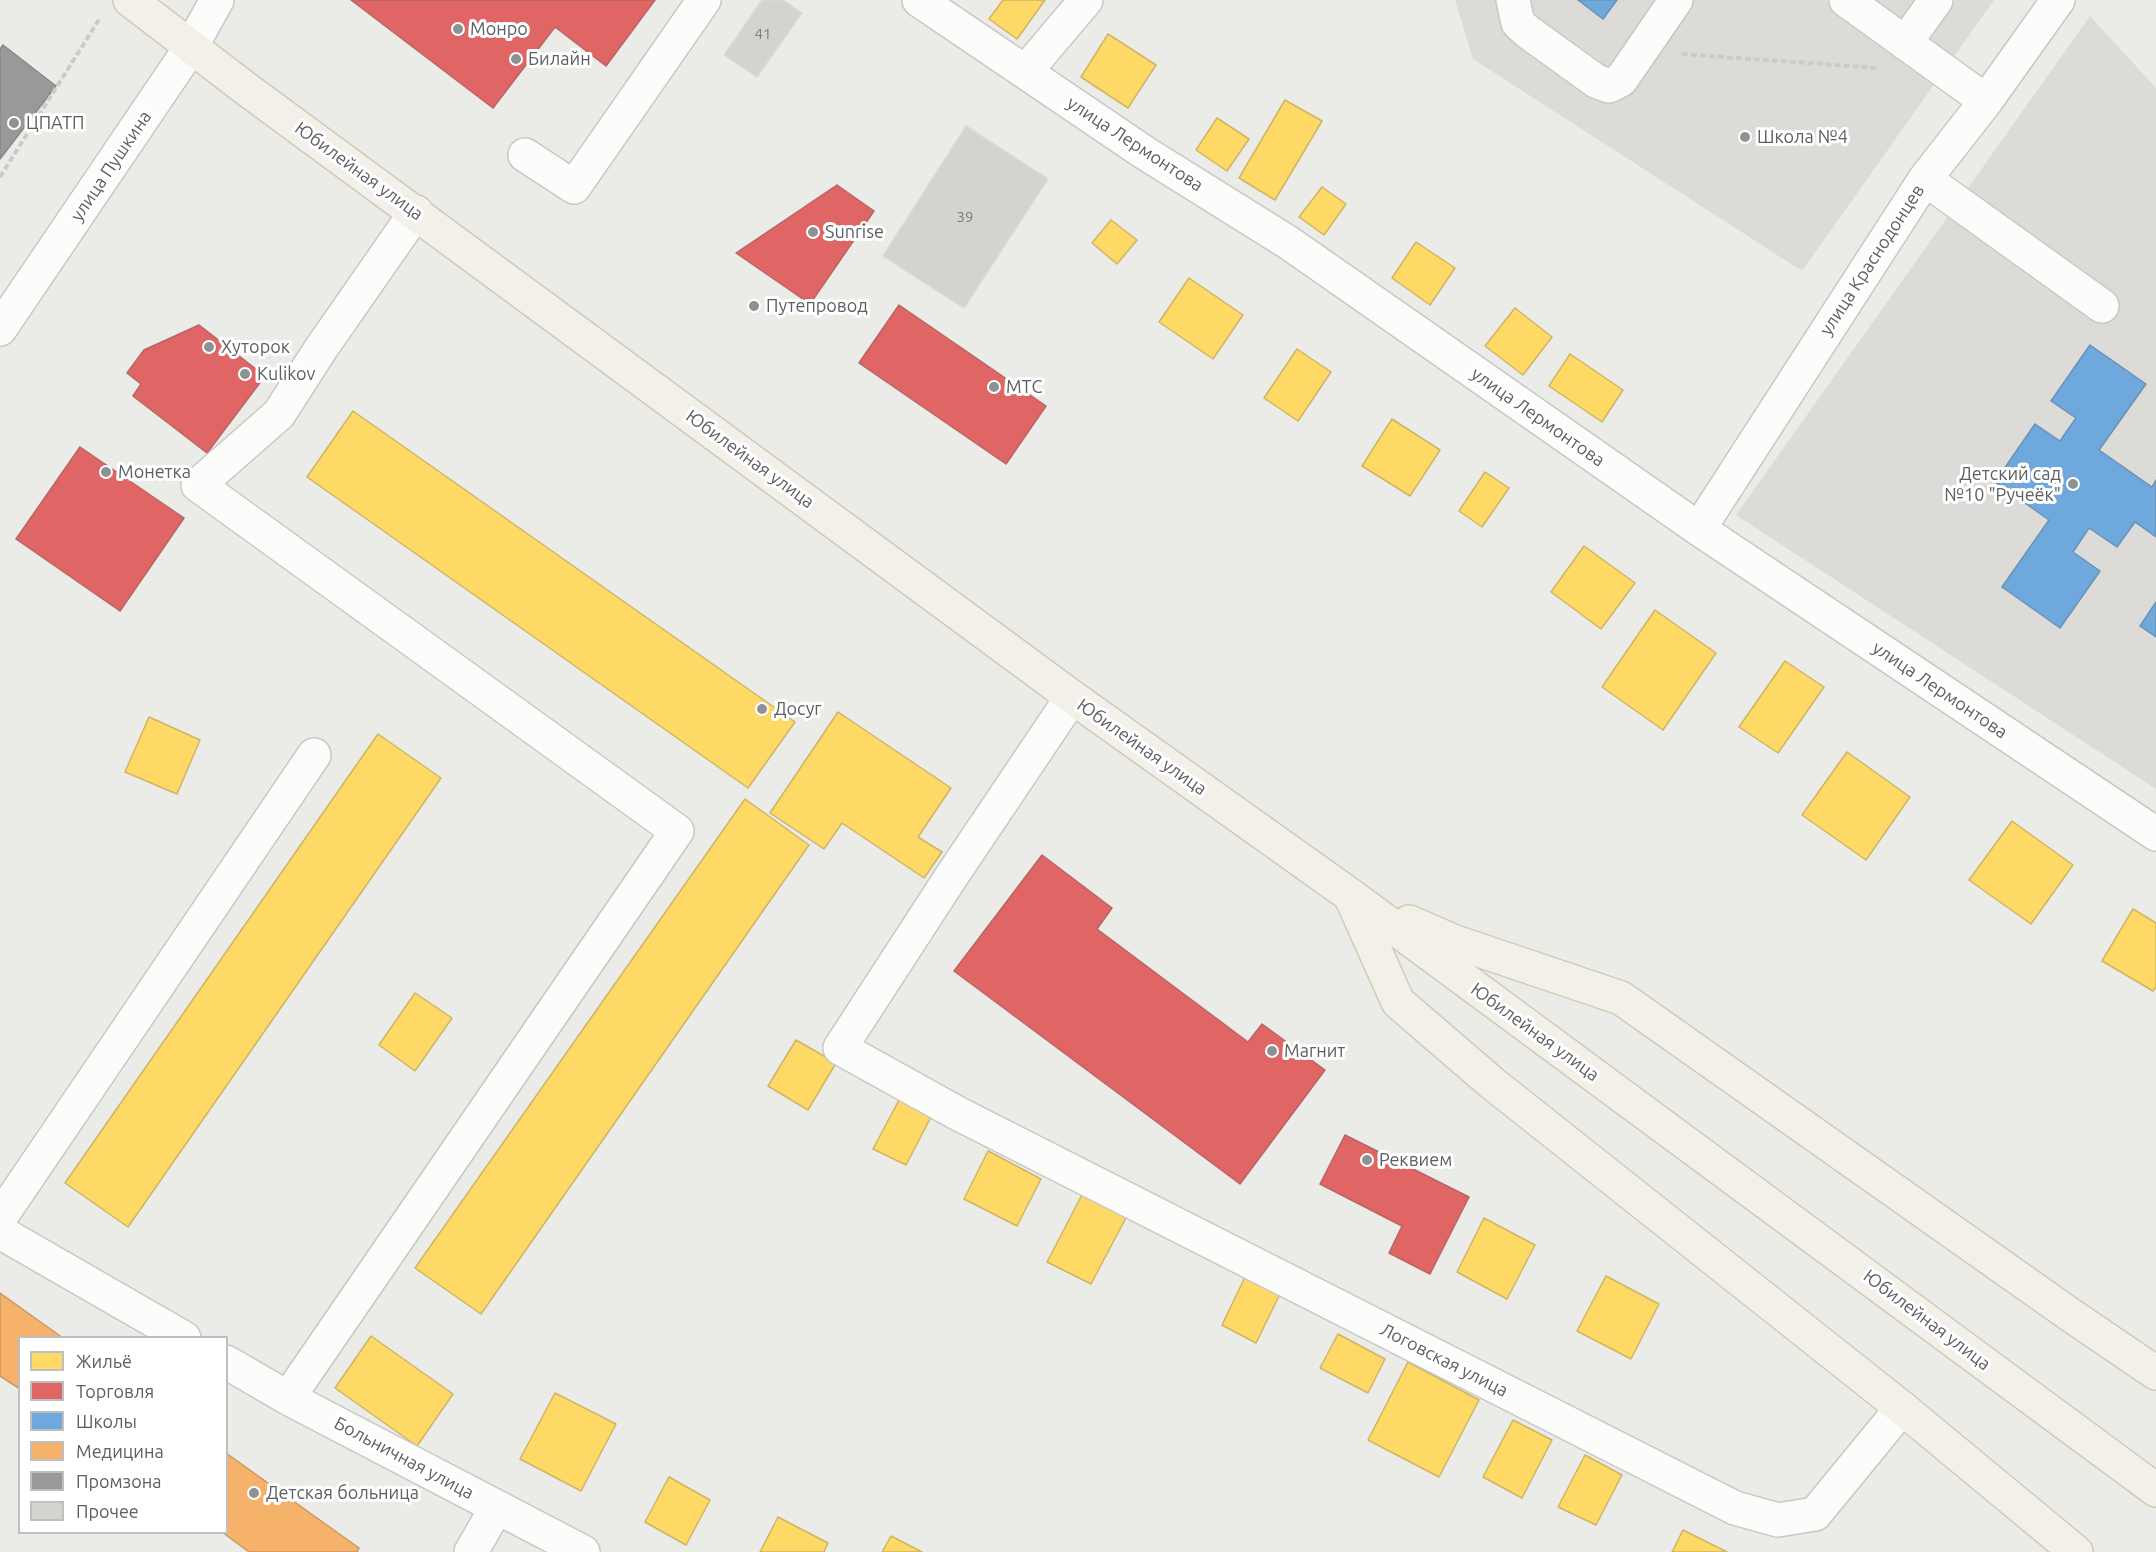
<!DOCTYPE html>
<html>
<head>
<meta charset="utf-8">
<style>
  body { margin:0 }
  #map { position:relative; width:2156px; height:1552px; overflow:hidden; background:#ebebe7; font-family:Ubuntu,sans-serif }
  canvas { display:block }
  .legend { position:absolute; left:18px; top:1336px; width:210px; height:198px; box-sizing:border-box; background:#fff; border:2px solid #bebfc1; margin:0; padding:8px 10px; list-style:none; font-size:18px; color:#5c6064 }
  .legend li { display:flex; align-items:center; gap:12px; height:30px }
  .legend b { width:30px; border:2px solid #bebfc1 }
</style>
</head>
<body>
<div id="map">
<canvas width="2156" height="1552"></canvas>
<ul class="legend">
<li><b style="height:16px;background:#ffd966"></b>Жильё</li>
<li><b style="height:16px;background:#e06666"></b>Торговля</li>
<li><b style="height:16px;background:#6fa8dc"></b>Школы</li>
<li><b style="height:16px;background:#f6b26b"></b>Медицина</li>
<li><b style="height:16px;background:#999"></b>Промзона</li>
<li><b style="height:16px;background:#d3d3d0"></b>Прочее</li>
</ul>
</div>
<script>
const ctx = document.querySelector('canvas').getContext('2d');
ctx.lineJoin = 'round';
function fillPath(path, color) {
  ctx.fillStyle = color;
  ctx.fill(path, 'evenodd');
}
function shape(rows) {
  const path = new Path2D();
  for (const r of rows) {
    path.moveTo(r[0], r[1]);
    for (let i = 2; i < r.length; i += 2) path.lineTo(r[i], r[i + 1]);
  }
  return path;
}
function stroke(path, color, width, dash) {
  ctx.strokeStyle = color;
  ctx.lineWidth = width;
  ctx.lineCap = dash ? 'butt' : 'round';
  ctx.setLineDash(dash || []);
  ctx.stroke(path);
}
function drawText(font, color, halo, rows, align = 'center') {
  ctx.font = font + ' Ubuntu,sans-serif';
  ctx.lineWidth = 6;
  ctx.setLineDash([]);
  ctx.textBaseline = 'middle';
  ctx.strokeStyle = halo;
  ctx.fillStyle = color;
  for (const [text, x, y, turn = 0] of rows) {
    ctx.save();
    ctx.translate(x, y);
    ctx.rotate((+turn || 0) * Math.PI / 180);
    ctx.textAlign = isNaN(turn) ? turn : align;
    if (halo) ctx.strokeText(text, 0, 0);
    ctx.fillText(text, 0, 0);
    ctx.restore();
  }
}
fillPath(shape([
  [1455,0,1994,0,1802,271,1473,59],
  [2090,16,2156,88,2156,789,1736,515]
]), '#dddbd7');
const homes = shape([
  [1003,0,1045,0,1017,39,989,19,1003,0],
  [1108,34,1156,65,1128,108,1081,77,1108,34],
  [1285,100,1322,121,1275,200,1239,178,1285,100],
  [1217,118,1249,139,1227,171,1196,150,1217,118],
  [1322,187,1346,204,1324,235,1299,217,1322,187],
  [1111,220,1137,240,1117,264,1092,243,1111,220],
  [1416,242,1455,268,1430,305,1392,278,1416,242],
  [1189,278,1243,315,1213,359,1159,322,1189,278],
  [1515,308,1552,337,1523,375,1485,346,1515,308],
  [1297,349,1331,372,1298,421,1264,398,1297,349],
  [1570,354,1623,390,1602,422,1549,386,1570,354],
  [353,411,795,722,748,788,307,477,353,411],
  [1392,419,1440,450,1410,496,1362,466,1392,419],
  [1485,472,1509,488,1482,527,1459,511,1485,472],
  [1584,546,1635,583,1601,629,1551,592,1584,546],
  [1655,610,1716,653,1663,730,1602,687,1655,610],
  [1785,661,1824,687,1778,753,1739,727,1785,661],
  [838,712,951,788,918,837,942,852,924,878,842,823,824,849,770,813,838,712],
  [149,717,200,740,177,794,125,772,149,717],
  [378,734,441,778,128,1227,65,1183,378,734],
  [1847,752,1910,797,1866,860,1802,815,1847,752],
  [745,799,809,845,481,1314,415,1268,745,799],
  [2012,821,2073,865,2031,924,1969,880,2012,821],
  [2133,909,2156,923,2156,987,2153,991,2102,961,2133,909],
  [415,993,452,1018,415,1071,379,1045,415,993],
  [796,1040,836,1063,808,1110,768,1086,796,1040],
  [899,1100,931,1117,906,1165,873,1149,899,1100],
  [988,1151,1041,1179,1017,1226,964,1199,988,1151],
  [1084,1191,1128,1214,1091,1284,1047,1262,1084,1191],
  [1484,1218,1535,1245,1507,1299,1457,1272,1484,1218],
  [1246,1275,1281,1292,1256,1343,1222,1325,1246,1275],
  [1606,1276,1659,1304,1631,1359,1577,1331,1606,1276],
  [1338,1334,1385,1359,1368,1393,1320,1368,1338,1334],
  [371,1336,453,1394,417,1446,335,1388,371,1336],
  [1408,1362,1479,1400,1439,1477,1368,1440,1408,1362],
  [555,1393,616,1424,581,1491,520,1459,555,1393],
  [1513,1420,1552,1440,1522,1498,1483,1477,1513,1420],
  [1585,1455,1622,1475,1596,1525,1558,1507,1585,1455],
  [669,1477,710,1500,686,1545,645,1522,669,1477],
  [778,1517,828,1543,824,1552,760,1552,778,1517],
  [1683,1530,1727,1552,1672,1552,1683,1530],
  [891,1536,922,1552,882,1552,891,1536]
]);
fillPath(homes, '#ffd966');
stroke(homes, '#ceb565', 1.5);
const shops = shape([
  [351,0,655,0,606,66,555,27,493,108,351,0],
  [837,185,874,211,810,304,736,253,837,185],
  [899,305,1046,406,1006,464,859,363,899,305],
  [199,325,265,376,207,453,133,396,141,384,127,373,144,350,199,325],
  [80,447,184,518,120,611,16,539,80,447],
  [1042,855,1112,908,1097,929,1248,1042,1262,1024,1325,1070,1240,1184,954,971,1042,855],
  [1345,1135,1469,1197,1430,1274,1389,1253,1402,1226,1320,1184,1345,1135]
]);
fillPath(shops, '#e06666');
stroke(shops, '#b86465', 1.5);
const schools = shape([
  [1578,0,1617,0,1603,19,1578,0],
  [2090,345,2146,384,2099,450,2152,487,2156,480,2156,537,2135,522,2117,547,2089,528,2073,552,2100,571,2060,628,2002,587,2049,520,1995,482,2035,424,2060,441,2076,418,2051,401,2090,345],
  [2156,602,2156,637,2140,626,2156,602]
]);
fillPath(schools, '#6fa8dc');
stroke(schools, '#6992b8', 1.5);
const health = shape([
  [0,1293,63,1338,20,1338,20,1389,0,1376,0,1293],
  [226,1453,359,1548,357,1552,249,1552,222,1532,226,1532,226,1453]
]);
fillPath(health, '#f6b26b');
stroke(health, '#c89969', 1.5);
const industry = shape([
  [3,45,56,86,0,159,0,49,3,45]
]);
fillPath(industry, '#999');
stroke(industry, '#878889', 1.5);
const building = shape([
  [762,0,783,0,802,13,757,77,724,55,762,0],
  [966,126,1048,179,964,308,883,256,966,126]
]);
fillPath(building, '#d3d3d0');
stroke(building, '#dadad6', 1.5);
const minor = shape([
  [919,0,1145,153,1289,243,1699,529,2156,834],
  [1513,0,1518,23,1528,32,1596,81,1609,86,1621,80,1676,0],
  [1846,0,1986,101],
  [1905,43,1936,0],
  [1026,71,1086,0],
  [525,155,574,187,704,0],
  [1925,179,2102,306],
  [0,329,191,47,217,0],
  [1699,529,1925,179,1986,101,2058,0],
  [1072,697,951,877,840,1048,957,1113,1735,1508,1778,1520,1815,1514,1902,1408],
  [0,1218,314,755],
  [0,1232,184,1338],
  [226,1362,288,1398,583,1552],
  [288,1398,677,831,198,485,279,414,320,350,416,212],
  [471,1552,497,1507]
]);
const major = shape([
  [130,0,245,88,1072,697,1350,895,2156,1490],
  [1351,897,1398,1002,1492,1083,1902,1408,2076,1552],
  [1409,922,1455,942,1621,998,2072,1316,2156,1373]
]);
stroke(minor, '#c7c7c7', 36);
stroke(major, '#d1cab7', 36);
stroke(shape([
  [1682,54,1878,68],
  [0,177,100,18]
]), '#c9cdca', 4, [6, 3]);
stroke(minor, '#fcfcfb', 33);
stroke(major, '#f2f0e8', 33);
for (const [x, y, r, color] of [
  [458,29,6,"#8e9192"],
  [516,59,6,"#8e9192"],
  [14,123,6,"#8e9192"],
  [1745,137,6,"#8e9192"],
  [813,232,6,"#8e9192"],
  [754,306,6,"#8e9192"],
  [209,347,6,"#8e9192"],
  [245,374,6,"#8e9192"],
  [994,387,6,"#8e9192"],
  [106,472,6,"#8e9192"],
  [2073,484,6,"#8e9192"],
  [762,709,6,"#8e9192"],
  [1272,1051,6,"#8e9192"],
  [1367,1160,6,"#8e9192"],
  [254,1493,6,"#8e9192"]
]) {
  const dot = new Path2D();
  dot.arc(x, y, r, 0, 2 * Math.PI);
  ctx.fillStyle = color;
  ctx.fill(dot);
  stroke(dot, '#fff', 2);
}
drawText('15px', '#7b7e80', null, [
  ["41",763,34],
  ["39",965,217]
]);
drawText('18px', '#5c6064', '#fff', [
  ["Монро",470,29],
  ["Билайн",528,59],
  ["ЦПАТП",26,123],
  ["Школа №4",1757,137],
  ["Sunrise",825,232],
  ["Путепровод",766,306],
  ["Хуторок",221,347],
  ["Kulikov",257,374],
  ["МТС",1006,387],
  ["Монетка",118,472],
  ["Детский сад",2061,474,"right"],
  ["№10 \"Ручеёк\"",2061,495,"right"],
  ["Досуг",774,709],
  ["Магнит",1284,1051],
  ["Реквием",1379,1160],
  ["Детская больница",266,1493]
], 'left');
drawText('18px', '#5c6064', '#fff', [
  ["улица Лермонтова",1135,144,33],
  ["улица Пушкина",111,166,-56],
  ["Юбилейная улица",359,171,36],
  ["улица Краснодонцев",1872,260,-57],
  ["улица Лермонтова",1538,417,35],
  ["Юбилейная улица",750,459,36],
  ["улица Лермонтова",1940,690,34],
  ["Юбилейная улица",1142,747,35],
  ["Юбилейная улица",1535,1032,36],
  ["Юбилейная улица",1927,1320,37],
  ["Логовская улица",1444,1360,27],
  ["Больничная улица",404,1458,28]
]);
</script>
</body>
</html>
